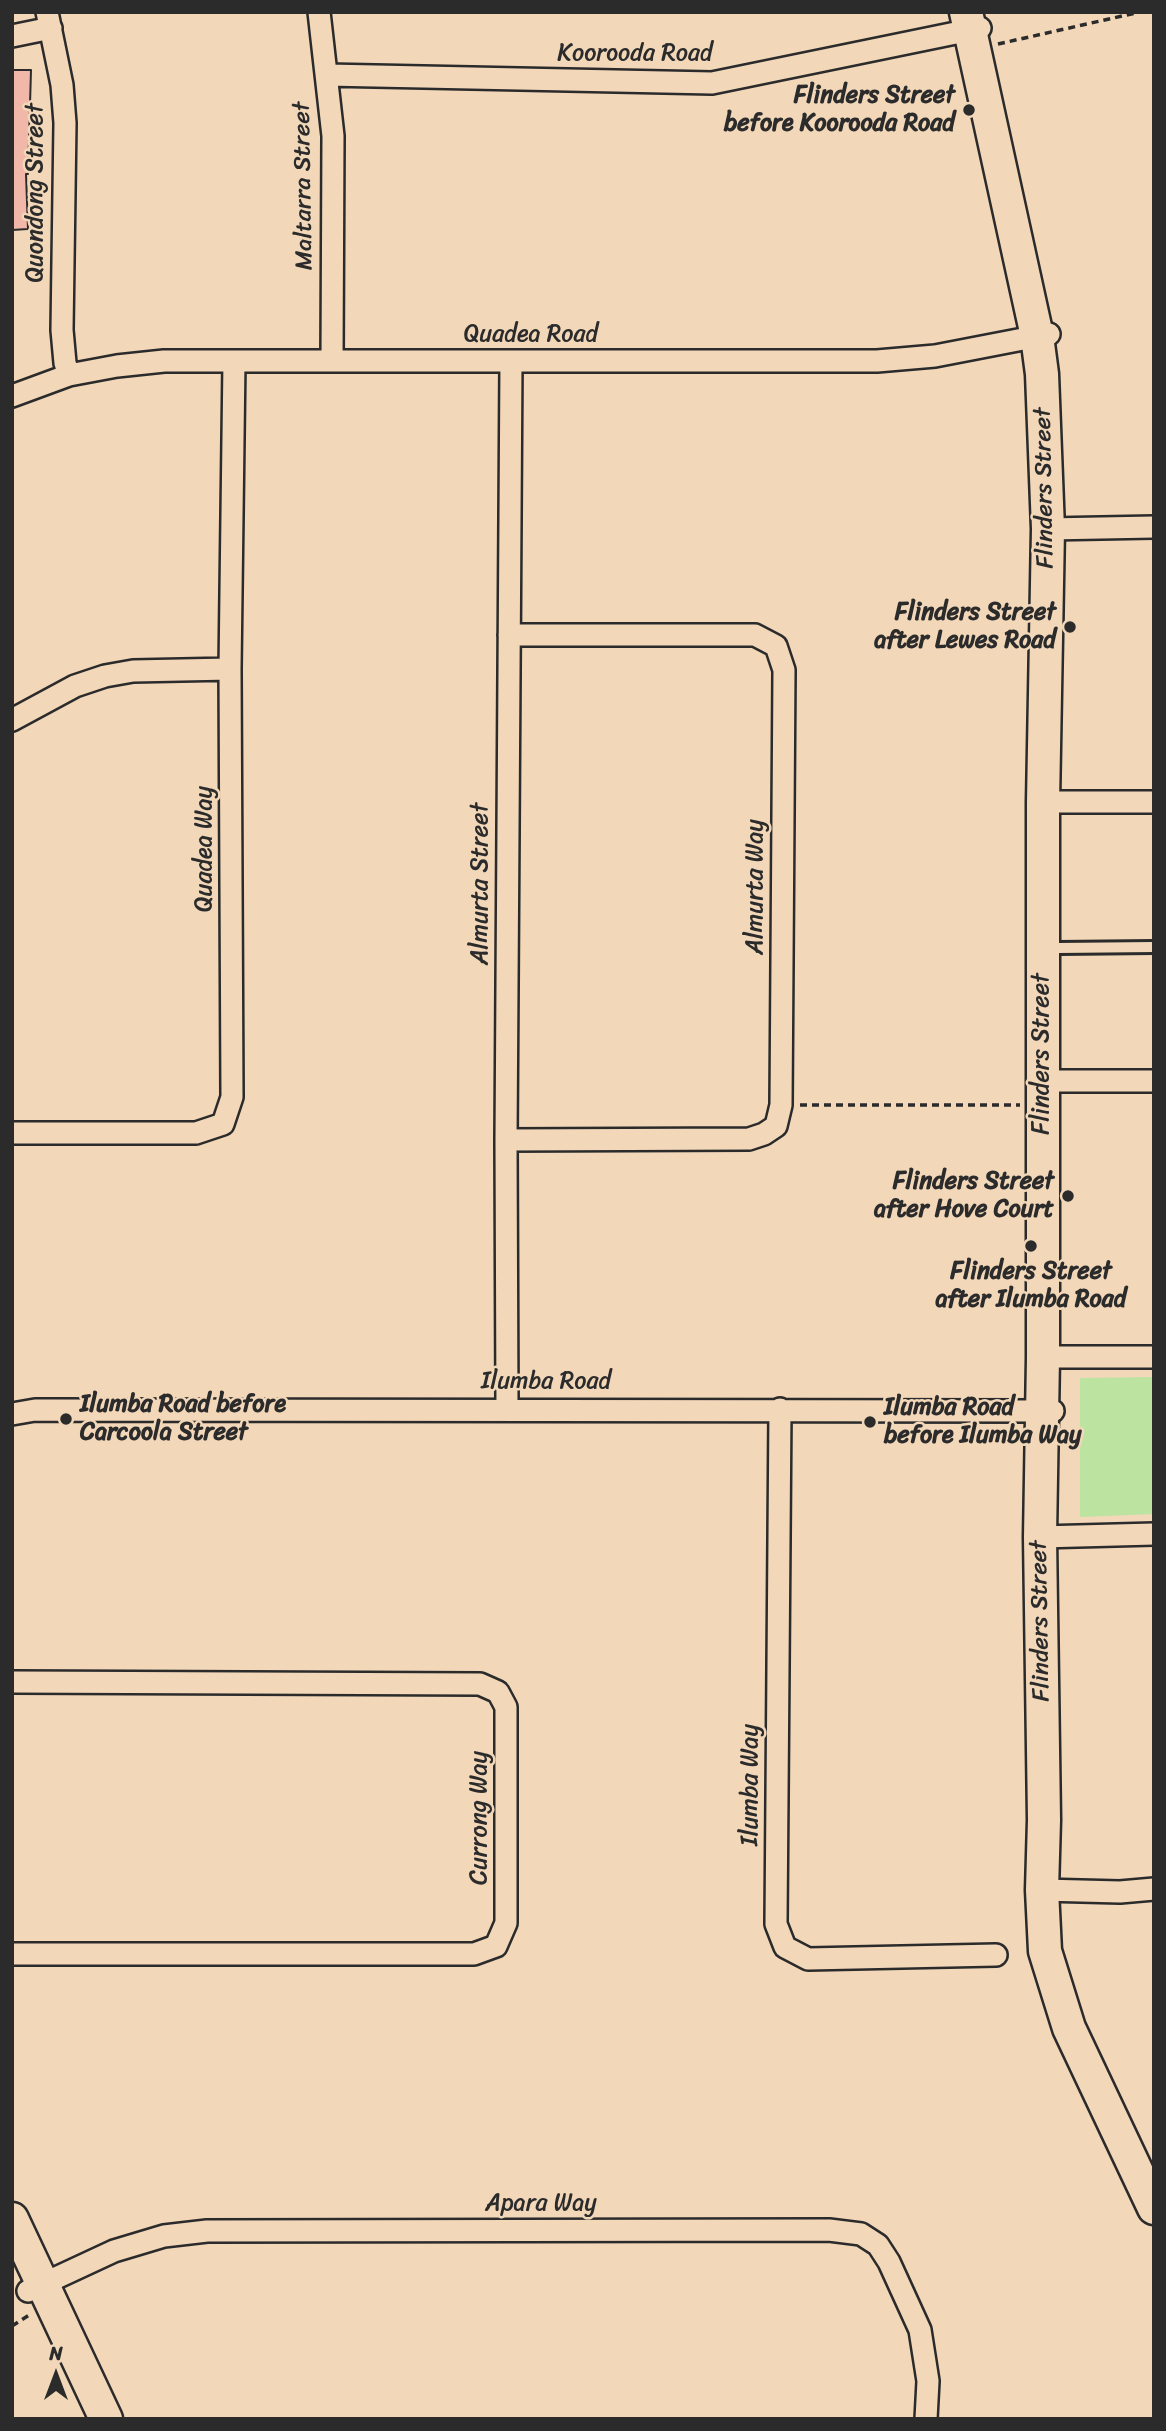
<!DOCTYPE html>
<html>
<head>
<meta charset="utf-8">
<style>
  body { margin:0 }
  #map { position:relative; width:1166px; height:2431px; overflow:hidden; background:#f2d7b9; font-family:Sriracha,sans-serif }
  canvas { display:block }
  .frame { position:absolute; inset:0; border:14px solid #2b2b2b; pointer-events:none }
  .north { position:absolute; left:21px; top:2340px; width:70px; height:70px; -webkit-text-stroke:5px #f2d7b9; paint-order:stroke; rotate:0deg; font-size:19px; font-weight:700; line-height:28px; text-align:center; color:#2b2b2b }
  .north::after { content:''; display:block; margin:auto; width:24px; height:32px; background:#2b2b2b; clip-path:polygon(50% 0,100% 100%,50% 72%,0 100%) }
</style>
</head>
<body>
<div id="map">
<canvas width="1166" height="2431"></canvas>
<div class="frame"></div>
<div class="north">N</div>
</div>
<script>
const ctx = document.querySelector('canvas').getContext('2d');
ctx.lineJoin = 'round';
function fillPath(path, color) {
  ctx.fillStyle = color;
  ctx.fill(path, 'evenodd');
}
function shape(rows) {
  const path = new Path2D();
  for (const r of rows) {
    path.moveTo(r[0], r[1]);
    for (let i = 2; i < r.length; i += 2) path.lineTo(r[i], r[i + 1]);
  }
  return path;
}
function stroke(path, color, width, dash) {
  ctx.strokeStyle = color;
  ctx.lineWidth = width;
  ctx.lineCap = dash ? 'butt' : 'round';
  ctx.setLineDash(dash || []);
  ctx.stroke(path);
}
function drawText(font, color, halo, rows, align = 'center') {
  ctx.font = font + ' Sriracha,sans-serif';
  ctx.lineWidth = 5;
  ctx.setLineDash([]);
  ctx.textBaseline = 'middle';
  ctx.strokeStyle = halo;
  ctx.fillStyle = color;
  for (const [text, x, y, turn = 0] of rows) {
    ctx.save();
    ctx.translate(x, y);
    ctx.rotate((+turn || 0) * Math.PI / 180);
    ctx.textAlign = isNaN(turn) ? turn : align;
    if (halo) ctx.strokeText(text, 0, 0);
    ctx.fillText(text, 0, 0);
    ctx.restore();
  }
}
fillPath(shape([
  [1154,1377,1154,1514,1080,1517,1080,1378]
]), '#bce4a0');
const building = shape([
  [12,70,31,70,28,174,26,174,28,229,12,230,12,70]
]);
fillPath(building, '#f1b7a9');
stroke(building, '#2b2b2b', 2);
const lane = shape([
  [1058,948,1154,947]
]);
const street = shape([
  [47,12,62,85,65,123,62,330,65,363,69,375],
  [319,12,333,136,332,360],
  [12,36,51,28],
  [327,75,712,83,980,28],
  [12,396,69,375,117,366,164,361,877,361,935,356,1049,334],
  [1048,529,1154,527],
  [12,720,75,686,105,676,133,671,230,669],
  [1043,802,1154,802],
  [1042,1081,1154,1081],
  [12,1133,196,1133,223,1124,232,1097,230,669,234,361],
  [506,1140,749,1139,764,1134,776,1126,781,1105,784,670,776,646,755,635,509,635],
  [1043,1357,1154,1357],
  [507,1408,506,1140,511,361],
  [780,1409,776,1924,785,1947,808,1959,996,1955],
  [12,1414,35,1410,1053,1411],
  [1040,1537,1154,1534],
  [12,1682,480,1684,498,1692,506,1707,506,1923,496,1946,474,1954,12,1954],
  [1042,1890,1120,1892,1154,1889],
  [28,2291,114,2251,164,2236,207,2231,829,2230,861,2234,878,2245,889,2262,920,2330,928,2381,926,2419]
]);
const secondary = shape([
  [966,12,1037,336,1042,374,1048,529,1043,802,1043,1357,1040,1537,1044,1820,1042,1890,1045,1951,1069,2028,1154,2208],
  [12,2219,106,2419]
]);
stroke(lane, '#2b2b2b', 16);
stroke(street, '#2b2b2b', 26);
stroke(secondary, '#2b2b2b', 37);
stroke(shape([
  [998,44,1140,12],
  [800,1105,1020,1105],
  [12,2326,31,2314]
]), '#2b2b2b', 3.5, [7, 5]);
stroke(lane, '#f2d7b9', 10);
stroke(street, '#f2d7b9', 21);
stroke(secondary, '#f2d7b9', 32);
for (const [x, y, r, color] of [
  [969,110,7,"#2b2b2b"],
  [1070,627,7,"#2b2b2b"],
  [1068,1196,7,"#2b2b2b"],
  [1031,1246,7,"#2b2b2b"],
  [66,1419,7,"#2b2b2b"],
  [870,1422,7,"#2b2b2b"]
]) {
  const dot = new Path2D();
  dot.arc(x, y, r, 0, 2 * Math.PI);
  ctx.fillStyle = color;
  ctx.fill(dot);
  stroke(dot, '#f2d7b9', 2.5);
}
drawText('24px', '#2b2b2b', '#f2d7b9', [
  ["Koorooda Road",635,54],
  ["Maltarra Street",304,186,-91],
  ["Quondong Street",36,193,-90],
  ["Quadea Road",531,335],
  ["Flinders Street",1045,488,-91],
  ["Quadea Way",205,849,-90],
  ["Almurta Street",481,884,-90],
  ["Almurta Way",756,887,-90],
  ["Flinders Street",1042,1054,-90],
  ["Ilumba Road",546,1382],
  ["Flinders Street",1041,1621,-91],
  ["Ilumba Way",751,1785,-90],
  ["Currong Way",480,1818,-90],
  ["Apara Way",541,2204]
]);
drawText('bold 24px', '#2b2b2b', '#f2d7b9', [
  ["Flinders Street",955,96],
  ["before Koorooda Road",955,124],
  ["Flinders Street",1056,613],
  ["after Lewes Road",1056,641],
  ["Flinders Street",1054,1182],
  ["after Hove Court",1054,1210],
  ["Flinders Street",1031,1272,"center"],
  ["after Ilumba Road",1031,1300,"center"],
  ["Ilumba Road before",80,1405,"left"],
  ["Carcoola Street",80,1433,"left"],
  ["Ilumba Road",884,1408,"left"],
  ["before Ilumba Way",884,1436,"left"]
], 'right');
</script>
</body>
</html>
